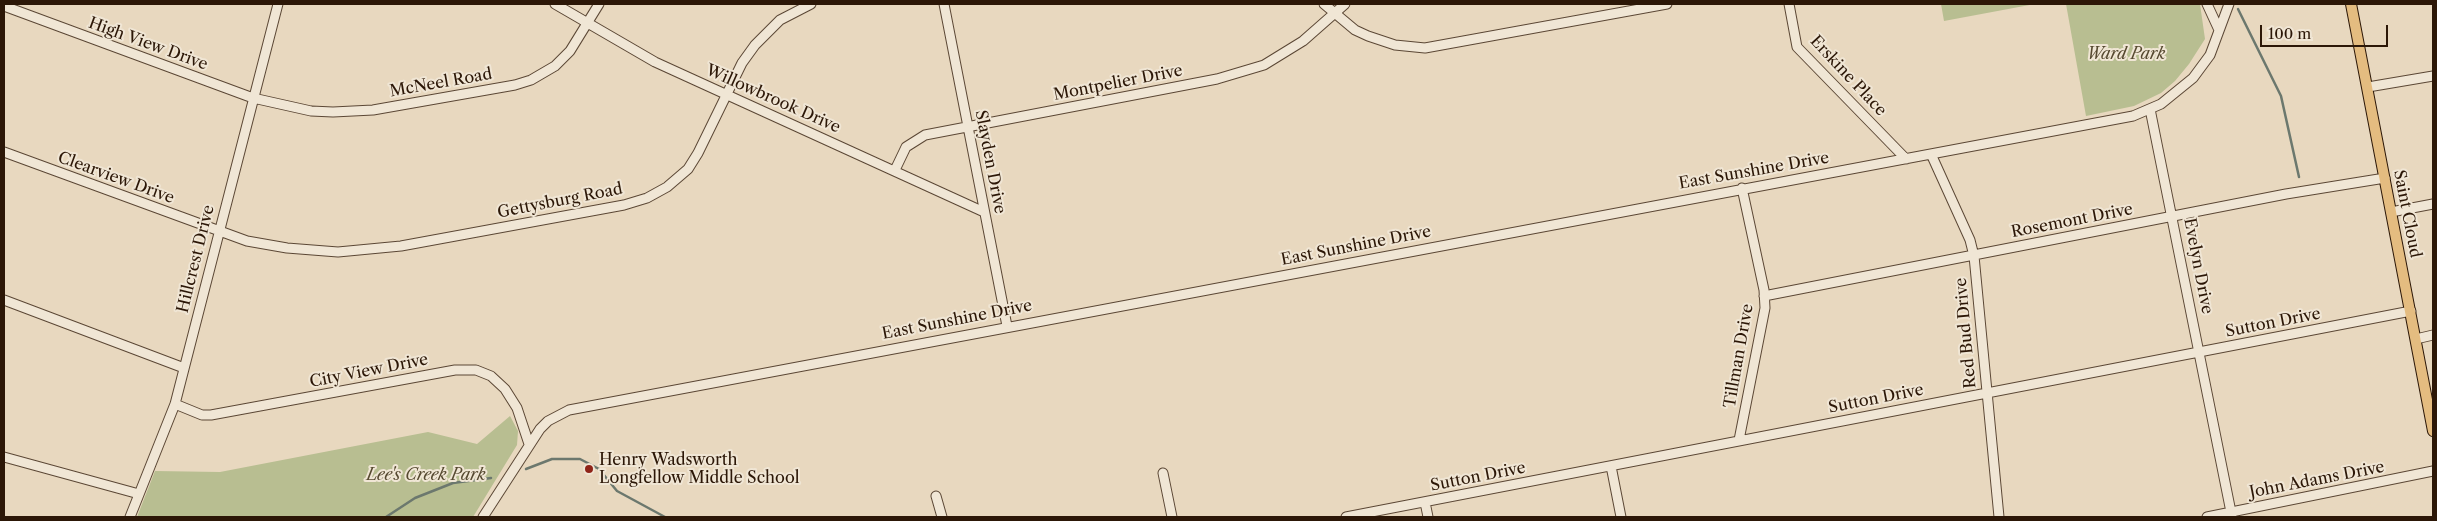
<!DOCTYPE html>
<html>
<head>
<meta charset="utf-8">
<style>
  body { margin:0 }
  #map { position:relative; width:2437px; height:521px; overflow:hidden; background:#e8d8bf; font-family:"Libre Caslon Text",serif }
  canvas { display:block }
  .frame { position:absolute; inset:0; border:5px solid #2c1707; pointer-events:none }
  .scale { position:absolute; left:2260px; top:25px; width:128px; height:22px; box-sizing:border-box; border:2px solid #2c1707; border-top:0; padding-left:6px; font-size:15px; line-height:18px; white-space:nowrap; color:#2c1707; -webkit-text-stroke:4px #f0e6d5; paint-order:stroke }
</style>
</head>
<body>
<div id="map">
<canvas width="2437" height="521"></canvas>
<div class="frame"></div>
<div class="scale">100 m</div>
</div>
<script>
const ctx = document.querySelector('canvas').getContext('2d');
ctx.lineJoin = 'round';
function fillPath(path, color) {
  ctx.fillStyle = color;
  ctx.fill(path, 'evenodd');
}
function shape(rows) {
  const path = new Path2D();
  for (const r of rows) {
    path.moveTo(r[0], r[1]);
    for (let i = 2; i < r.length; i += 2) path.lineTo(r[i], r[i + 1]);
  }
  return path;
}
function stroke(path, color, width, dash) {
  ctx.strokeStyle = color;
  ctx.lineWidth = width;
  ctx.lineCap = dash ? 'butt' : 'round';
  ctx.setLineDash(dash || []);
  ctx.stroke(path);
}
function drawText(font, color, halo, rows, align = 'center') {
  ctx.font = font + ' "Libre Caslon Text",serif';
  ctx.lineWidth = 4;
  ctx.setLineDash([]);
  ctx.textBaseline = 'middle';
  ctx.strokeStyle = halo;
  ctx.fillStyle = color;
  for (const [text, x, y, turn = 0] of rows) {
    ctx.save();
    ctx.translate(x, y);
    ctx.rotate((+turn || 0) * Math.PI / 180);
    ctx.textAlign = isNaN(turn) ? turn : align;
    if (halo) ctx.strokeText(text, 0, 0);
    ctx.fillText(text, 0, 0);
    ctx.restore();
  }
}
fillPath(shape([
  [1941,4,2035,4,1944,21],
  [2066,4,2200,4,2205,39,2189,64,2175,81,2161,93,2134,106,2086,116],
  [510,416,518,431,517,445,473,517,137,517,155,471,220,472,428,432,477,444]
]), '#b8be91');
stroke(shape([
  [2238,9,2281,96,2299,177],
  [526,469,552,459,580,459,599,469,617,491,665,517],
  [386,517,415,498,453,483,491,478]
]), '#6c786e', 2.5);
const minor = shape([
  [555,4,655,62,984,212],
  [944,4,1007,326],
  [1324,4,1355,30,1368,36,1395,45,1425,48,1667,4],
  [1789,4,1797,47,1906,159],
  [2207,4,2219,30],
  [4,6,253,98,311,111,333,112,373,110,515,85,531,80,555,66,570,51,599,4],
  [2368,87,2433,76],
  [2150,109,2232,517],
  [4,152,247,241,287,248,338,252,401,246,624,205,647,198,667,187,688,169,698,153,742,63,755,45,780,20,811,4],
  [1931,154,1970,240,1974,256,1999,517],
  [895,170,906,147,925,135,1217,79,1264,65,1303,41,1345,4],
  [2391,212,2433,204],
  [1764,296,2286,194,2385,178],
  [4,300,184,368],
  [2416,339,2433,335],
  [175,404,202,415,211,415,455,370,476,370,491,376,505,389,517,408,529,444],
  [1739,440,1765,308,1764,290,1742,188],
  [4,457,139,494],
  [1611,466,1621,517],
  [1163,473,1172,517],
  [936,496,942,517],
  [1425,502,1428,517],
  [130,517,175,404,278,4],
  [483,517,540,429,548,421,569,410,2133,116,2161,104,2193,78,2210,55,2229,4],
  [1346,517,2411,311],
  [2207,517,2433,471]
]);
const major = shape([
  [2351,4,2433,431]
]);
stroke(minor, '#5b4735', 11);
stroke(major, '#2c1707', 12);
stroke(minor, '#f0e6d5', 9);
stroke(major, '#e4bc80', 10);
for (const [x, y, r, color] of [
  [589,469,5,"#8f2418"]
]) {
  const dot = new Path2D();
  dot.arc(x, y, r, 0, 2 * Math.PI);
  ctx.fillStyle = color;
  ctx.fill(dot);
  stroke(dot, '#f0e6d5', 2);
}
drawText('16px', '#2c1707', '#f0e6d5', [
  ["High View Drive",148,44,20],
  ["Erskine Place",1848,76,47],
  ["McNeel Road",441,83,-10],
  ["Montpelier Drive",1118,83,-11],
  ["Willowbrook Drive",773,99,24],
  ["Slayden Drive",990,162,79],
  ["East Sunshine Drive",1754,171,-10],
  ["Clearview Drive",116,178,20],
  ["Gettysburg Road",560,201,-11],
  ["Saint Cloud",2407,214,79],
  ["Rosemont Drive",2072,221,-11],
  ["East Sunshine Drive",1356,246,-11],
  ["Hillcrest Drive",196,259,-76],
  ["Evelyn Drive",2198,266,79],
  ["East Sunshine Drive",957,320,-11],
  ["Sutton Drive",2273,323,-11],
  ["Red Bud Drive",1966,333,-95],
  ["Tillman Drive",1739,356,-80],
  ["City View Drive",369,371,-11],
  ["Sutton Drive",1876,399,-11],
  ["Sutton Drive",1478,477,-11],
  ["John Adams Drive",2317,480,-11]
]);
drawText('italic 16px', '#564930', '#f0e6d5', [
  ["Ward Park",2126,54],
  ["Lee's Creek Park",426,475]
]);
drawText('16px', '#2c1707', '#f0e6d5', [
  ["Henry Wadsworth",599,460],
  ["Longfellow Middle School",599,478]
], 'left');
</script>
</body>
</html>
